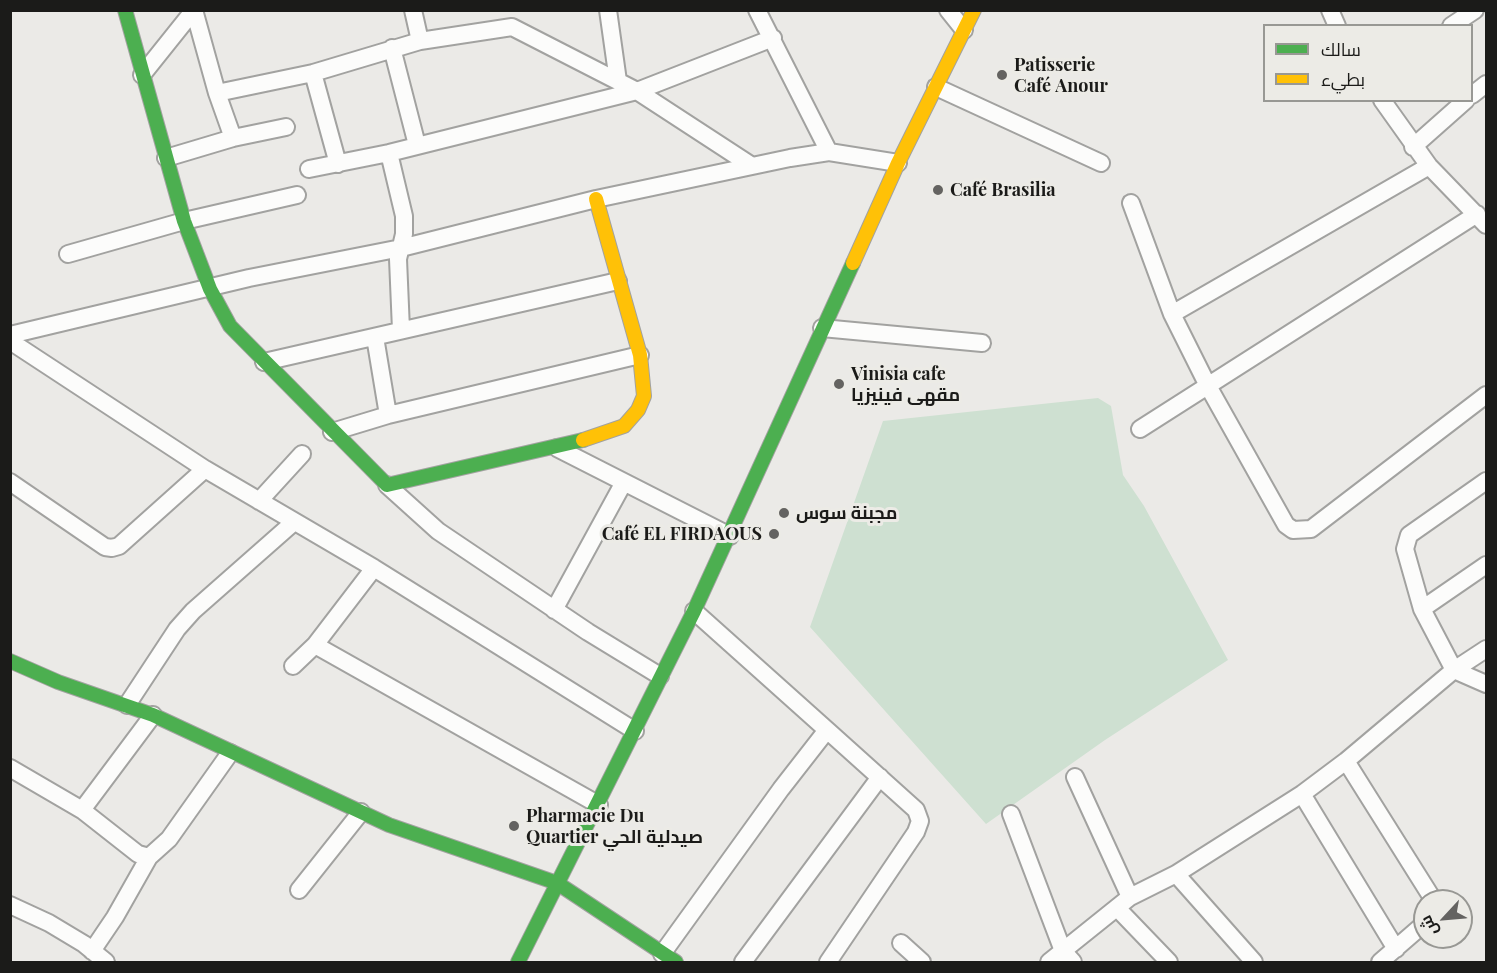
<!DOCTYPE html>
<html>
<head>
<meta charset="utf-8">
<style>
  body { margin:0 }
  #map { position:relative; width:1497px; height:973px; overflow:hidden; background:#ebeae7; font-family:"Playfair Display",Cairo,serif }
  canvas { display:block }
  .frame { position:absolute; inset:0; border:12px solid #1b1b19; pointer-events:none }
  .legend { position:absolute; left:1263px; top:24px; width:210px; height:78px; box-sizing:border-box; background:#ecebe6; border:2px solid #989894; margin:0; padding:8px 10px; list-style:none; font-size:18px; color:#1b1b19 }
  .legend li { display:flex; align-items:center; gap:12px; height:30px }
  .legend b { width:30px; border:2px solid #989894 }
  .north { position:absolute; left:1413px; top:889px; width:60px; height:60px; box-sizing:border-box; background:#ecebe6; border:2px solid #989894; border-radius:50%; rotate:244deg; font-size:16px; font-weight:700; line-height:24px; text-align:center; color:#1b1b19 }
  .north::after { content:''; display:block; margin:auto; width:21px; height:27px; background:#646361; clip-path:polygon(50% 0,100% 100%,50% 72%,0 100%) }
</style>
</head>
<body>
<div id="map">
<canvas width="1497" height="973"></canvas>
<div class="frame"></div>
<ul class="legend">
<li><b style="height:8px;background:#4caf50"></b>سالك</li>
<li><b style="height:8px;background:#ffc107"></b>بطيء</li>
</ul>
<div class="north">ش</div>
</div>
<script>
const ctx = document.querySelector('canvas').getContext('2d');
ctx.lineJoin = 'round';
function fillPath(path, color) {
  ctx.fillStyle = color;
  ctx.fill(path, 'evenodd');
}
function shape(rows) {
  const path = new Path2D();
  for (const r of rows) {
    path.moveTo(r[0], r[1]);
    for (let i = 2; i < r.length; i += 2) path.lineTo(r[i], r[i + 1]);
  }
  return path;
}
function stroke(path, color, width, dash) {
  ctx.strokeStyle = color;
  ctx.lineWidth = width;
  ctx.lineCap = dash ? 'butt' : 'round';
  ctx.setLineDash(dash || []);
  ctx.stroke(path);
}
function drawText(font, color, halo, rows, align = 'center') {
  ctx.font = font + ' "Playfair Display",Cairo,serif';
  ctx.lineWidth = 6;
  ctx.setLineDash([]);
  ctx.textBaseline = 'middle';
  ctx.strokeStyle = halo;
  ctx.fillStyle = color;
  for (const [text, x, y, turn = 0] of rows) {
    ctx.save();
    ctx.translate(x, y);
    ctx.rotate((+turn || 0) * Math.PI / 180);
    ctx.textAlign = isNaN(turn) ? turn : align;
    if (halo) ctx.strokeText(text, 0, 0);
    ctx.fillText(text, 0, 0);
    ctx.restore();
  }
}
fillPath(shape([
  [1098,398,1111,406,1123,475,1144,506,1228,660,1105,740,986,824,810,627,883,421]
]), '#cee0d1');
const street = shape([
  [194,10,217,93,233,138],
  [413,10,420,41,512,27,637,91,752,166],
  [608,10,618,81],
  [757,10,829,152],
  [948,10,964,30],
  [1330,10,1337,26],
  [1451,26,1475,10],
  [392,48,417,145],
  [313,73,338,164],
  [142,75,194,10],
  [936,87,1101,163],
  [217,93,313,73,420,41],
  [1472,95,1486,84],
  [1382,100,1429,166,1486,225],
  [1413,147,1466,100],
  [389,153,404,216,404,234,398,259,401,330],
  [166,158,233,138,286,127],
  [309,169,389,153,637,91,773,38],
  [1131,203,1172,314,1208,386,1286,525,1293,530,1311,529,1486,395],
  [68,254,184,221,297,195],
  [1172,314,1429,166],
  [822,328,982,343],
  [10,335,249,278,401,248,596,199,790,158,829,152,898,163],
  [375,337,388,415],
  [10,341,205,469,374,568,635,731],
  [264,362,618,281],
  [1140,429,1477,214],
  [332,432,388,415,640,355],
  [557,448,730,536],
  [1486,481,1409,535,1405,549,1422,609,1454,670,1486,684],
  [10,482,105,547,112,548,119,546,205,469],
  [387,485,438,531,588,632,660,676],
  [259,501,302,454],
  [1422,609,1486,565],
  [554,610,624,482],
  [694,611,827,730],
  [315,645,599,805],
  [293,666,315,645,374,568],
  [127,705,177,629,193,611,294,522],
  [1346,761,1434,901],
  [10,768,82,810,138,854,149,857,169,839,230,753],
  [1075,777,1130,897],
  [1302,794,1396,949],
  [82,810,153,715],
  [1011,814,1063,951,1073,962],
  [1176,874,1254,962],
  [299,890,361,812],
  [10,905,49,923,84,944,106,962],
  [1118,909,1169,962],
  [901,943,922,962],
  [92,951,115,917,149,857],
  [662,954,781,789,827,730,916,810,920,821,916,832,828,962],
  [743,962,880,777],
  [1049,962,1130,897,1176,874,1302,794,1346,761,1454,670,1486,649],
  [1380,962,1425,923]
]);
const fast = shape([
  [125,10,184,221,210,289,230,326,387,485,583,440],
  [10,661,58,682,153,715,389,825,557,883,676,962],
  [518,962,694,611,853,263]
]);
const slow = shape([
  [853,263,898,163,974,10],
  [583,440,624,426,638,410,644,396,640,355,596,199]
]);
stroke(street, '#a2a2a0', 20);
stroke(fast, '#a2a2a0', 16);
stroke(slow, '#a2a2a0', 16);
stroke(street, '#fcfcfb', 16);
stroke(fast, '#4caf50', 14);
stroke(slow, '#ffc107', 14);
for (const [x, y, r, color] of [
  [1002,75,6,"#646361"],
  [938,190,6,"#646361"],
  [839,384,6,"#646361"],
  [784,513,6,"#646361"],
  [774,534,6,"#646361"],
  [514,826,6,"#646361"]
]) {
  const dot = new Path2D();
  dot.arc(x, y, r, 0, 2 * Math.PI);
  ctx.fillStyle = color;
  ctx.fill(dot);
  stroke(dot, '#ecebe6', 2);
}
drawText('bold 18px', '#1b1b19', '#ecebe6', [
  ["Patisserie",1014,65],
  ["Café Anour",1014,86],
  ["Café Brasilia",950,190],
  ["Vinisia cafe",851,374],
  ["مقهى فينيزيا",851,395],
  ["مجبنة سوس",796,513],
  ["Café EL FIRDAOUS",762,534,"right"],
  ["Pharmacie Du",526,816],
  ["Quartier صيدلية الحي",526,837]
], 'left');
</script>
</body>
</html>
